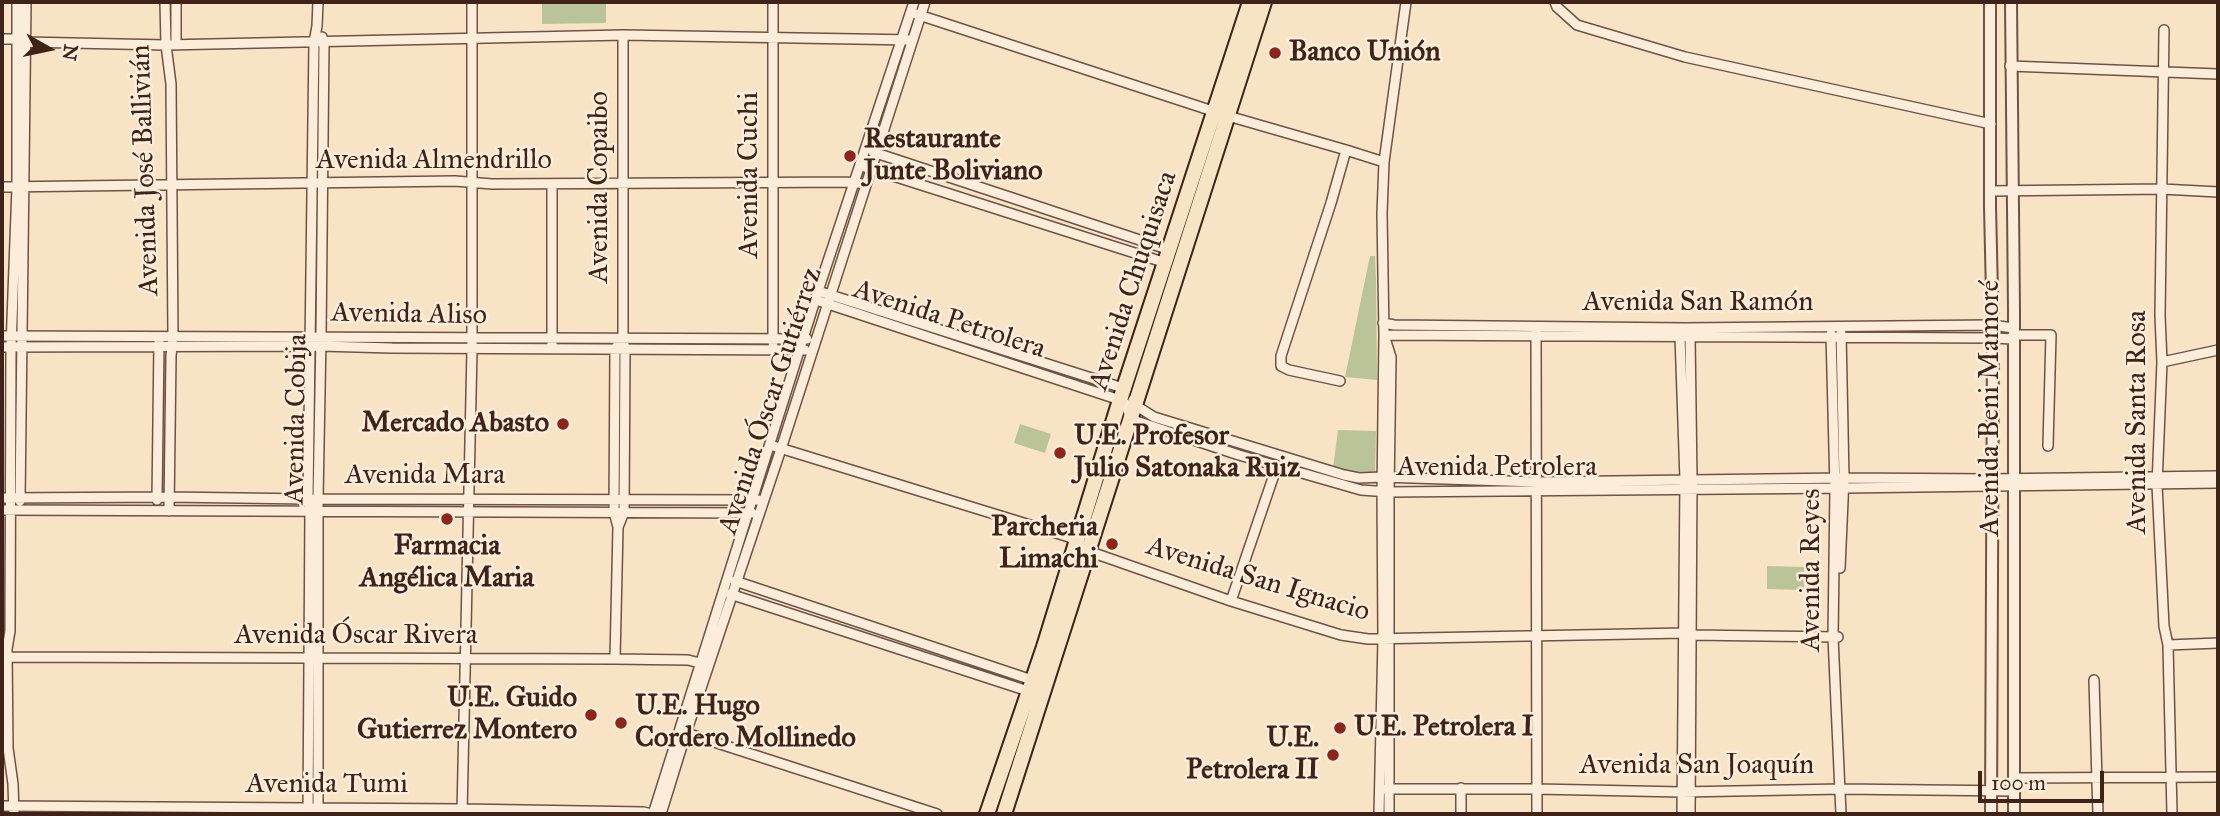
<!DOCTYPE html>
<html>
<head>
<meta charset="utf-8">
<style>
  body { margin:0 }
  #map { position:relative; width:2220px; height:816px; overflow:hidden; background:#f9e3c5; font-family:"IM FELL Great Primer",serif }
  canvas { display:block }
  .frame { position:absolute; inset:0; border:4px solid #3f2319; pointer-events:none }
  .north { position:absolute; left:14px; top:14px; width:70px; height:70px; -webkit-text-stroke:5px #fbedd9; paint-order:stroke; rotate:99deg; font-size:19px; font-weight:700; line-height:28px; text-align:center; color:#3f2319 }
  .north::after { content:''; display:block; margin:auto; width:24px; height:32px; background:#3f2319; clip-path:polygon(50% 0,100% 100%,50% 72%,0 100%) }
  .scale { position:absolute; left:1978px; top:771px; width:126px; height:32px; box-sizing:border-box; border:4px solid #3f2319; border-top:0; padding-left:9px; font-size:21px; line-height:24px; white-space:nowrap; color:#3f2319; -webkit-text-stroke:5px #fbedd9; paint-order:stroke }
</style>
</head>
<body>
<div id="map">
<canvas width="2220" height="816"></canvas>
<div class="frame"></div>
<div class="north">N</div>
<div class="scale">100 m</div>
</div>
<script>
const ctx = document.querySelector('canvas').getContext('2d');
ctx.lineJoin = 'round';
function fillPath(path, color) {
  ctx.fillStyle = color;
  ctx.fill(path, 'evenodd');
}
function shape(rows) {
  const path = new Path2D();
  for (const r of rows) {
    path.moveTo(r[0], r[1]);
    for (let i = 2; i < r.length; i += 2) path.lineTo(r[i], r[i + 1]);
  }
  return path;
}
function stroke(path, color, width, dash) {
  ctx.strokeStyle = color;
  ctx.lineWidth = width;
  ctx.lineCap = dash ? 'butt' : 'round';
  ctx.setLineDash(dash || []);
  ctx.stroke(path);
}
function drawText(font, color, halo, rows, align = 'center') {
  ctx.font = font + ' "IM FELL Great Primer",serif';
  ctx.lineWidth = 5;
  ctx.setLineDash([]);
  ctx.textBaseline = 'middle';
  ctx.strokeStyle = halo;
  ctx.fillStyle = color;
  for (const [text, x, y, turn = 0] of rows) {
    ctx.save();
    ctx.translate(x, y);
    ctx.rotate((+turn || 0) * Math.PI / 180);
    ctx.textAlign = isNaN(turn) ? turn : align;
    if (halo) ctx.strokeText(text, 0, 0);
    ctx.fillText(text, 0, 0);
    ctx.restore();
  }
}
fillPath(shape([
  [542,2,606,2,606,23,542,24],
  [1370,256,1375,256,1376,280,1377,380,1345,377],
  [1020,424,1051,434,1045,453,1014,443],
  [1338,430,1376,431,1375,472,1358,474,1333,468],
  [1767,566,1804,567,1804,590,1767,589]
]), '#b9c598');
const minor = shape([
  [165,2,166,45,171,84,173,337,171,356,169,511],
  [176,2,176,44],
  [1406,2,1384,162,1382,213,1384,335,1993,338,2013,339],
  [1555,2,1557,7,1577,25,1685,57,1991,124],
  [916,14,1228,116,1346,150,1331,203,1281,356,1281,366,1289,370,1340,381],
  [2164,30,2160,316,2162,362,2157,485,2164,626,2168,645,2172,814],
  [2,39,17,39,25,42,166,45,623,35,913,40],
  [2010,66,2218,74],
  [1346,150,1384,162],
  [873,152,1170,250],
  [865,167,1166,263],
  [552,184,552,344],
  [2,187,455,181,492,184,855,182,865,185],
  [1990,191,2162,189,2218,192],
  [818,291,1126,389],
  [816,300,1120,400,1127,405,1130,419,1239,455,1361,490,1389,492,1843,488,2218,483],
  [1383,323,1394,325,1685,328,1992,325,2013,328],
  [1536,332,1537,814],
  [1831,334,1835,488,1833,637,1841,814],
  [2013,335,2051,335,2048,446],
  [2,336,807,339],
  [773,343,773,2],
  [2,347,321,346,392,348,805,350],
  [2162,362,2218,350],
  [1133,400,1135,405,1154,417,1344,475,1359,478,1382,477,1537,482,1844,478,1991,479,2218,476],
  [770,445,1069,537,1088,551,1231,601,1341,635,1368,639,1684,633,1691,635,1838,637],
  [2,498,169,497,308,499,758,500],
  [157,500,159,342],
  [20,501,26,2],
  [2,510,752,513],
  [618,527,624,512,625,350,623,339,623,35],
  [1840,568,1844,478,1841,333],
  [735,581,1032,680],
  [730,594,1028,691],
  [1231,601,1277,466],
  [2168,645,2218,643],
  [4,657,615,659,688,660,704,664],
  [615,659,618,527,614,512,615,350,617,346],
  [2094,680,2098,814],
  [680,731,937,814],
  [2014,778,2218,777],
  [1385,789,1537,789,1682,792,1841,789,2013,791],
  [2,806,462,809,643,812,652,814],
  [14,814,13,784,8,748,7,649,10,631,11,347,17,187,17,2],
  [308,814,310,510,308,499,314,42,317,26,318,2],
  [318,814,318,499,321,337,324,42,322,37],
  [462,814,472,349,472,2],
  [653,814,818,291,914,2],
  [661,814,686,733,781,449,925,2],
  [1379,814,1383,639,1382,491,1384,335,1391,357,1389,492,1389,814],
  [1461,814,1461,788],
  [1682,814,1685,480,1680,336,1685,328,1690,336,1692,479,1690,814]
]);
const tertiary = shape([
  [1990,2,1990,207,1993,338,1991,814],
  [2011,2,2014,311,2014,814]
]);
const primary = shape([
  [987,814,1044,647,1120,400,1250,2],
  [1004,814,1264,2]
]);
stroke(minor, '#6e5344', 12);
stroke(tertiary, '#6e5344', 14);
stroke(primary, '#3f2319', 18);
stroke(minor, '#fbedd9', 9);
stroke(tertiary, '#fbedd9', 10);
stroke(primary, '#f9e3c5', 14);
for (const [x, y, r, color] of [
  [1275,53,7,"#8f2418"],
  [850,156,7,"#8f2418"],
  [563,424,7,"#8f2418"],
  [1060,453,7,"#8f2418"],
  [447,519,7,"#8f2418"],
  [1112,544,7,"#8f2418"],
  [591,715,7,"#8f2418"],
  [621,723,7,"#8f2418"],
  [1340,728,7,"#8f2418"],
  [1333,755,7,"#8f2418"]
]) {
  const dot = new Path2D();
  dot.arc(x, y, r, 0, 2 * Math.PI);
  ctx.fillStyle = color;
  ctx.fill(dot);
  stroke(dot, '#fbedd9', 2.5);
}
drawText('bold 28px', '#3f2319', '#fbedd9', [
  ["Banco Unión",1289,53],
  ["Restaurante",864,140],
  ["Junte Boliviano",864,172],
  ["Mercado Abasto",549,424,"right"],
  ["U.E. Profesor",1074,437],
  ["Julio Satonaka Ruiz",1074,469],
  ["Parcheria",1098,528,"right"],
  ["Limachi",1098,560,"right"],
  ["Farmacia",447,547,"center"],
  ["Angélica Maria",447,579,"center"],
  ["U.E. Guido",577,699,"right"],
  ["Gutierrez Montero",577,731,"right"],
  ["U.E. Hugo",635,707],
  ["Cordero Mollinedo",635,739],
  ["U.E. Petrolera I",1354,728],
  ["U.E.",1319,739,"right"],
  ["Petrolera II",1319,771,"right"]
], 'left');
drawText('28px', '#3f2319', '#fbedd9', [
  ["Avenida Almendrillo",434,161],
  ["Avenida José Ballivián",146,170,-92],
  ["Avenida Cuchi",750,175,-90],
  ["Avenida Copaibo",600,187,-90],
  ["Avenida Chuquisaca",1134,281,-72],
  ["Avenida San Ramón",1698,303],
  ["Avenida Aliso",409,315,1],
  ["Avenida Petrolera",949,320,18],
  ["Avenida Óscar Gutiérrez",771,401,-72],
  ["Avenida Beni Mamoré",1991,408,-90],
  ["Avenida Cobija",297,419,-89],
  ["Avenida Santa Rosa",2138,422,-90],
  ["Avenida Petrolera",1497,468],
  ["Avenida Mara",425,476],
  ["Avenida Reyes",1812,570,-90],
  ["Avenida San Ignacio",1258,580,17],
  ["Avenida Óscar Rivera",356,636],
  ["Avenida San Joaquín",1697,766],
  ["Avenida Tumi",327,785]
]);
</script>
</body>
</html>
